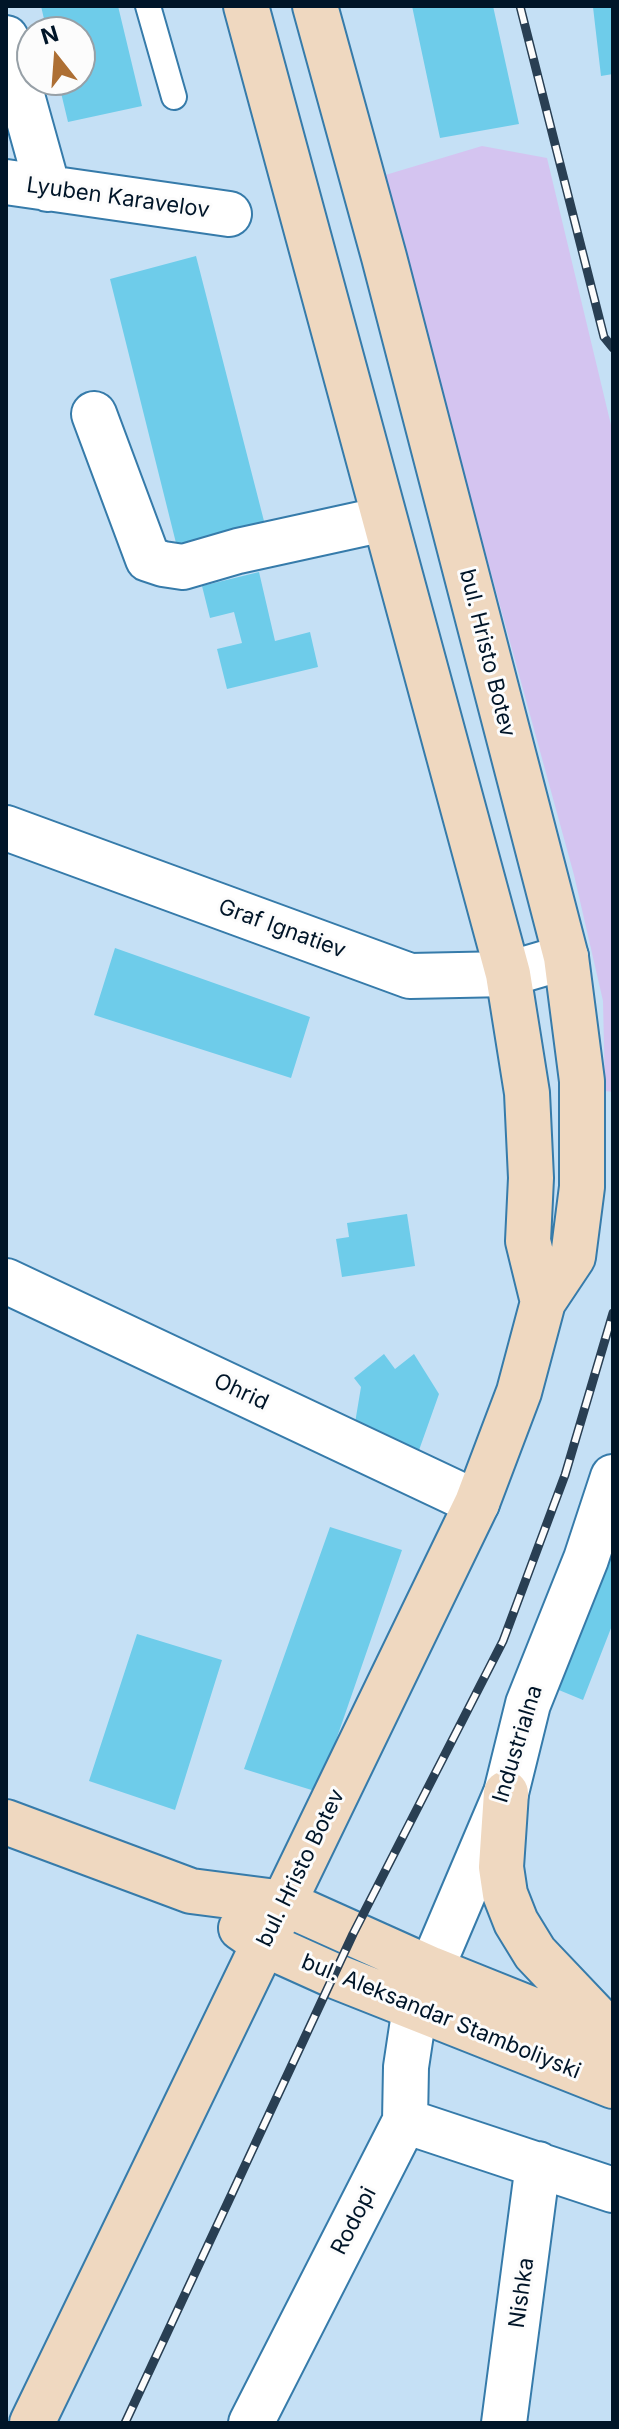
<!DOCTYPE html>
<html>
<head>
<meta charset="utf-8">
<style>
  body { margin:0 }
  #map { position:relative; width:619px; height:2429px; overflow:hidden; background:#c5e0f5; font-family:Inter,sans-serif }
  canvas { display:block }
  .frame { position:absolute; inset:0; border:8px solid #001528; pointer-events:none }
  .north { position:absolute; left:16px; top:16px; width:80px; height:80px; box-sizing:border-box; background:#fcfcfc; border:2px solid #97a0a7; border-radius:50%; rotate:343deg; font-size:22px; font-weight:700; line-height:32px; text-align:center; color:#001528 }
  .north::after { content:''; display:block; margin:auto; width:28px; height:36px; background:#ad6f34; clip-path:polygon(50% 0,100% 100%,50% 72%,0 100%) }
</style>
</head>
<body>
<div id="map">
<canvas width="619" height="2429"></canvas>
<div class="frame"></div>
<div class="north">N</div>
</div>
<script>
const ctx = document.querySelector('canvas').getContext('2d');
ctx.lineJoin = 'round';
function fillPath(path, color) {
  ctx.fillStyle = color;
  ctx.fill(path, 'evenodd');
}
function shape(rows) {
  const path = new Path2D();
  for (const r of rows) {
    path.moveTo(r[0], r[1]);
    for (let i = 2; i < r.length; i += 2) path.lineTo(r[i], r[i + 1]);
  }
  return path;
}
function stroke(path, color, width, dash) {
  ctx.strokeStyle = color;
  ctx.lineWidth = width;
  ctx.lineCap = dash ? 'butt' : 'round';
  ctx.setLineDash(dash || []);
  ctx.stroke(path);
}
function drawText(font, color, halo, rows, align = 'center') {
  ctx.font = font + ' Inter,sans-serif';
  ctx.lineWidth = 6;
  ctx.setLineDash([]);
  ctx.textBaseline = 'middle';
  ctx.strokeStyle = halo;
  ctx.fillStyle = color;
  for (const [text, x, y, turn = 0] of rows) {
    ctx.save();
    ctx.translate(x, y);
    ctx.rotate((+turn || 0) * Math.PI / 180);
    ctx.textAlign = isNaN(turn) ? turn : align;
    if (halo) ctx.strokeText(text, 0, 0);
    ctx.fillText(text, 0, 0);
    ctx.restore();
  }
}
fillPath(shape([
  [482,146,547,158,611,425,613,1092,605,1091,603,1001,574,875,382,176]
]), '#d4c4f0');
fillPath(shape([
  [41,6,118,6,142,106,68,122,58,80,80,80,80,32,47,32],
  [412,6,493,6,519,124,440,138],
  [600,6,613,6,613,74,601,76,593,7],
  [196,256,265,525,177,547,110,279],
  [259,572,275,641,310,632,318,667,227,689,217,649,242,643,234,612,210,618,202,586],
  [115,948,310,1017,291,1078,94,1015],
  [407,1214,415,1266,342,1277,336,1239,349,1237,347,1223],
  [384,1354,395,1369,414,1354,439,1394,418,1453,354,1429,361,1387,354,1378],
  [613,1524,613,1623,583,1700,554,1688],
  [330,1527,402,1550,318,1792,244,1769],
  [137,1634,222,1660,175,1810,89,1781]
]), '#6eccea');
const lane = shape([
  [148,6,174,97]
]);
const street = shape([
  [6,38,48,189],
  [6,182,229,214],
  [94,414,148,559,163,564,183,567,238,551,384,519],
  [6,828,410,976,508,974,566,957],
  [6,1281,477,1503],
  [405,2121,613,2190],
  [251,2423,405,2121,406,2067,415,2007,506,1793,528,1704,586,1559,613,1477],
  [504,2423,538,2164]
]);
const secondary = shape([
  [246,6,508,974,527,1093,531,1178,528,1241,543,1302],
  [506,1793,501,1867,505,1894,516,1922,535,1953,613,2035],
  [6,1822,191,1891,284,1903,431,1969,613,2042],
  [241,1928,264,1944,335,1976,613,2086],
  [32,2423,477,1503,519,1392,543,1302,573,1257,582,1187,582,1081,566,957,384,257,315,6]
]);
stroke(lane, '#367baa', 28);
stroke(street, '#367baa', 48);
stroke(secondary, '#367baa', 48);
stroke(lane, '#fff', 24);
stroke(street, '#fff', 44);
stroke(secondary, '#efd8c0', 44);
const rail = shape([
  [520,6,604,337,613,348],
  [125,2423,353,1934,503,1641,565,1475,613,1313]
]);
stroke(rail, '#293f53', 9);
stroke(rail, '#fcfcfc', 6, [18]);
drawText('22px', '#001528', '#fcfcfc', [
  ["Lyuben Karavelov",118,198,8],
  ["bul. Hristo Botev",487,653,76],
  ["Graf Ignatiev",282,929,20],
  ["Ohrid",241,1392,25],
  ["Industrialna",518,1744,-73],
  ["bul. Hristo Botev",301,1868,-64],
  ["bul. Aleksandar Stamboliyski",441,2017,22],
  ["Rodopi",354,2221,-63],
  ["Nishka",522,2293,-82]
]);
</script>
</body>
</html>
